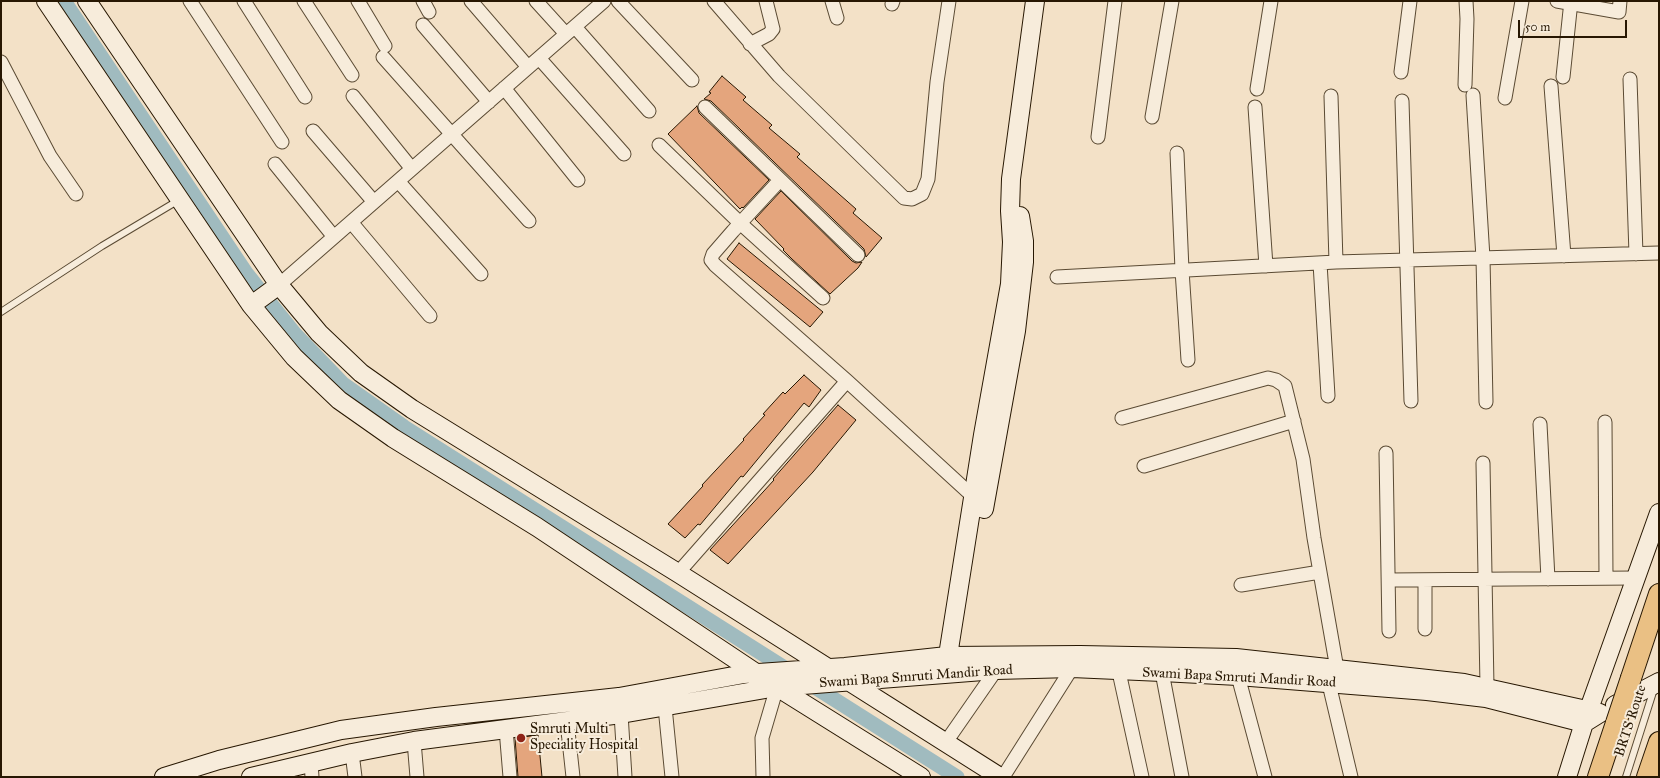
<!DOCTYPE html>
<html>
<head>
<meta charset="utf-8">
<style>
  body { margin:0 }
  #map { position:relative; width:1660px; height:778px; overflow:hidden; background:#f3e1c7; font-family:"IM FELL Great Primer",serif }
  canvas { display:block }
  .frame { position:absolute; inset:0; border:2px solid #271702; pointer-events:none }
  .scale { position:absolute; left:1518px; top:20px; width:109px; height:18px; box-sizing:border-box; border:2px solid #271702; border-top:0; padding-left:5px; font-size:12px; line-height:14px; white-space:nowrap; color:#271702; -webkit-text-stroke:3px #f7ecdb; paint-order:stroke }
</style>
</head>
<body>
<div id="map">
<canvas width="1660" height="778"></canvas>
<div class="frame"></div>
<div class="scale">50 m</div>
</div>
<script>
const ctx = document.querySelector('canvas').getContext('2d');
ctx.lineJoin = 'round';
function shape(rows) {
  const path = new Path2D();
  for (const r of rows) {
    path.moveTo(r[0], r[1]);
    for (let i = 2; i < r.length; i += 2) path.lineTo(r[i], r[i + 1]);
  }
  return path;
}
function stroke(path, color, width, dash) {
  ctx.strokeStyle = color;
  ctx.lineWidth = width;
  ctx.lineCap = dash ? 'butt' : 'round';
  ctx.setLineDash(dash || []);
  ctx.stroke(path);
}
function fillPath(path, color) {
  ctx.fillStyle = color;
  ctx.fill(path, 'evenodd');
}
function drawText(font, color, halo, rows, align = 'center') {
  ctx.font = font + ' "IM FELL Great Primer",serif';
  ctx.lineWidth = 4;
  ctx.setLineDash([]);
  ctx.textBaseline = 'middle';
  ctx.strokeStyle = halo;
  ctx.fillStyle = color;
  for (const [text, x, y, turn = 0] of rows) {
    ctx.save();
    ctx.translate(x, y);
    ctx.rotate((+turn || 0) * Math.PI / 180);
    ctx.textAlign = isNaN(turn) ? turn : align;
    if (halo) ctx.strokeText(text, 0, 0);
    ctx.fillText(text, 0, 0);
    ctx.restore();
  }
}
stroke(shape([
  [64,1,246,273,294,333,343,384,404,427,957,777]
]), '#a0bbbf', 15);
const building = shape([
  [722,76,746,97,743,100,772,125,769,128,800,154,797,157,856,209,853,213,882,238,866,257,864,249,711,101,704,99,711,93,709,92,722,76],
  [697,106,699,113,769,180,743,208,742,207,740,209,668,134,697,106],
  [781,191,852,261,856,263,862,262,858,268,830,294,792,259,783,250,784,249,755,219,781,191],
  [739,243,823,312,810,327,727,259,739,243],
  [804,375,821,390,809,407,804,403,743,477,741,476,700,525,698,524,685,538,668,524,703,486,702,485,744,440,743,439,765,415,763,414,783,392,785,394,804,375],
  [838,405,856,420,813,472,728,564,710,550,774,480,773,479,838,405],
  [538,735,542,777,518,777,515,738,538,735]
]);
fillPath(building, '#e4a57d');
stroke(building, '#271702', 1);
const lane = shape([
  [1,312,102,246,179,200],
  [1626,777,1654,689]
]);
const street = shape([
  [190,1,282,142],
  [244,1,305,97],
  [304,1,352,75],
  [358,1,385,46],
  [423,1,429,12],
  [471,1,528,67],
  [536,1,566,34],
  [618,1,692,80],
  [714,1,779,76,904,198,912,199,922,194,928,179,937,82,949,1],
  [832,1,837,18],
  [1557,1,1619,12,1620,1],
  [892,4,893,1],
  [423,25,489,102],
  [575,27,649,111],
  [750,44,769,34,773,29,766,1],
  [383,57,529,221],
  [539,58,624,154],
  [1,62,50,156,76,194],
  [1401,72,1410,1],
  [1563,77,1571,1],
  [1630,79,1636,254],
  [1465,85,1467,19,1466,1],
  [1551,86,1564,256],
  [504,88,578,180],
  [1257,89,1271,1],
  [1473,95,1483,258,1486,402],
  [353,96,412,169],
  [1331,96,1336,262],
  [1505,98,1522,1],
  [1402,101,1411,401],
  [705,107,858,255],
  [1255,107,1266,266],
  [1152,117,1172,1],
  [313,131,374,202],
  [1098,137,1115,1],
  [659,145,740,223,823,298],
  [1177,153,1182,270,1188,360],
  [275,164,334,237],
  [780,180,733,231,713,254,711,260,715,265,847,381,978,501],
  [398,181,481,274],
  [351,222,430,316],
  [1320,263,1328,396],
  [1057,277,1336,262,1659,253],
  [279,285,604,1],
  [1122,418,1268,378,1276,380,1285,386,1303,459,1314,538,1337,669],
  [1605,422,1606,578],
  [1540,424,1548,579],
  [1386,453,1389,631],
  [1483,463,1487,687],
  [1144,466,1294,421],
  [678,573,847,381],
  [1389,580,1635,578],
  [1241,585,1320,572],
  [1425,629,1425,580],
  [1119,672,1142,777],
  [1162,672,1182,777],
  [1238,676,1265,777],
  [1329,684,1351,777],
  [665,707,672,777],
  [621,714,625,777],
  [567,722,573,777],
  [506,729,510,777],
  [414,741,417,777],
  [946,742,996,670],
  [352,753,355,777],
  [311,763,312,777],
  [763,777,762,738,777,687],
  [1003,777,1072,668]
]);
const secondary = shape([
  [46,1,251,305,294,357,339,400,393,438,537,527,777,687,921,777],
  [87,1,279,285,319,333,361,373,412,409,678,573,1000,777],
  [253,304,279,285],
  [984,509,1016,331,1024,262,1024,241,1020,216],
  [946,668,983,435,1010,284,1012,242,1010,211,1011,179,1035,1],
  [1615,705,1659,682],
  [164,777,219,760,341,730,436,717,619,697,744,674,845,667,947,656,1080,655,1236,658,1464,683,1600,713,1584,723,1486,698,1427,691,1238,676,1162,672,1072,668,996,670,777,687,621,714,414,741,352,753,251,777],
  [1567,777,1584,723,1659,513]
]);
const primary = shape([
  [1631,678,1659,594],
  [1598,777,1616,723],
  [1647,777,1659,742]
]);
stroke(lane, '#5a4a33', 8);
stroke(street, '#5a4a33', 15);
stroke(secondary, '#271702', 20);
stroke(primary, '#271702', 22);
stroke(lane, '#f7ecdb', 6);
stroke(street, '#f7ecdb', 13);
stroke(secondary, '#f7ecdb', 18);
stroke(primary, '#eac084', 20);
const primaryBridge = shape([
  [1616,723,1631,678]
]);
stroke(primaryBridge, '#271702', 22, []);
stroke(primaryBridge, '#eac084', 20);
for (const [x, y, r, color] of [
  [521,738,5,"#8f2418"]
]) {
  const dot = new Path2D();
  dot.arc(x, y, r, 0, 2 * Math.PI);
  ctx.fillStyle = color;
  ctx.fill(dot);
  stroke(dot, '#f7ecdb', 1.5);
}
drawText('14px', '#271702', '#f7ecdb', [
  ["Swami Bapa Smruti Mandir Road",916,677,-4],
  ["Swami Bapa Smruti Mandir Road",1239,678,3],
  ["BRTS Route",1631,721,-72]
]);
drawText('14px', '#271702', '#f7ecdb', [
  ["Smruti Multi",530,730],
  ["Speciality Hospital",530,746]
], 'left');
</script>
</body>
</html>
